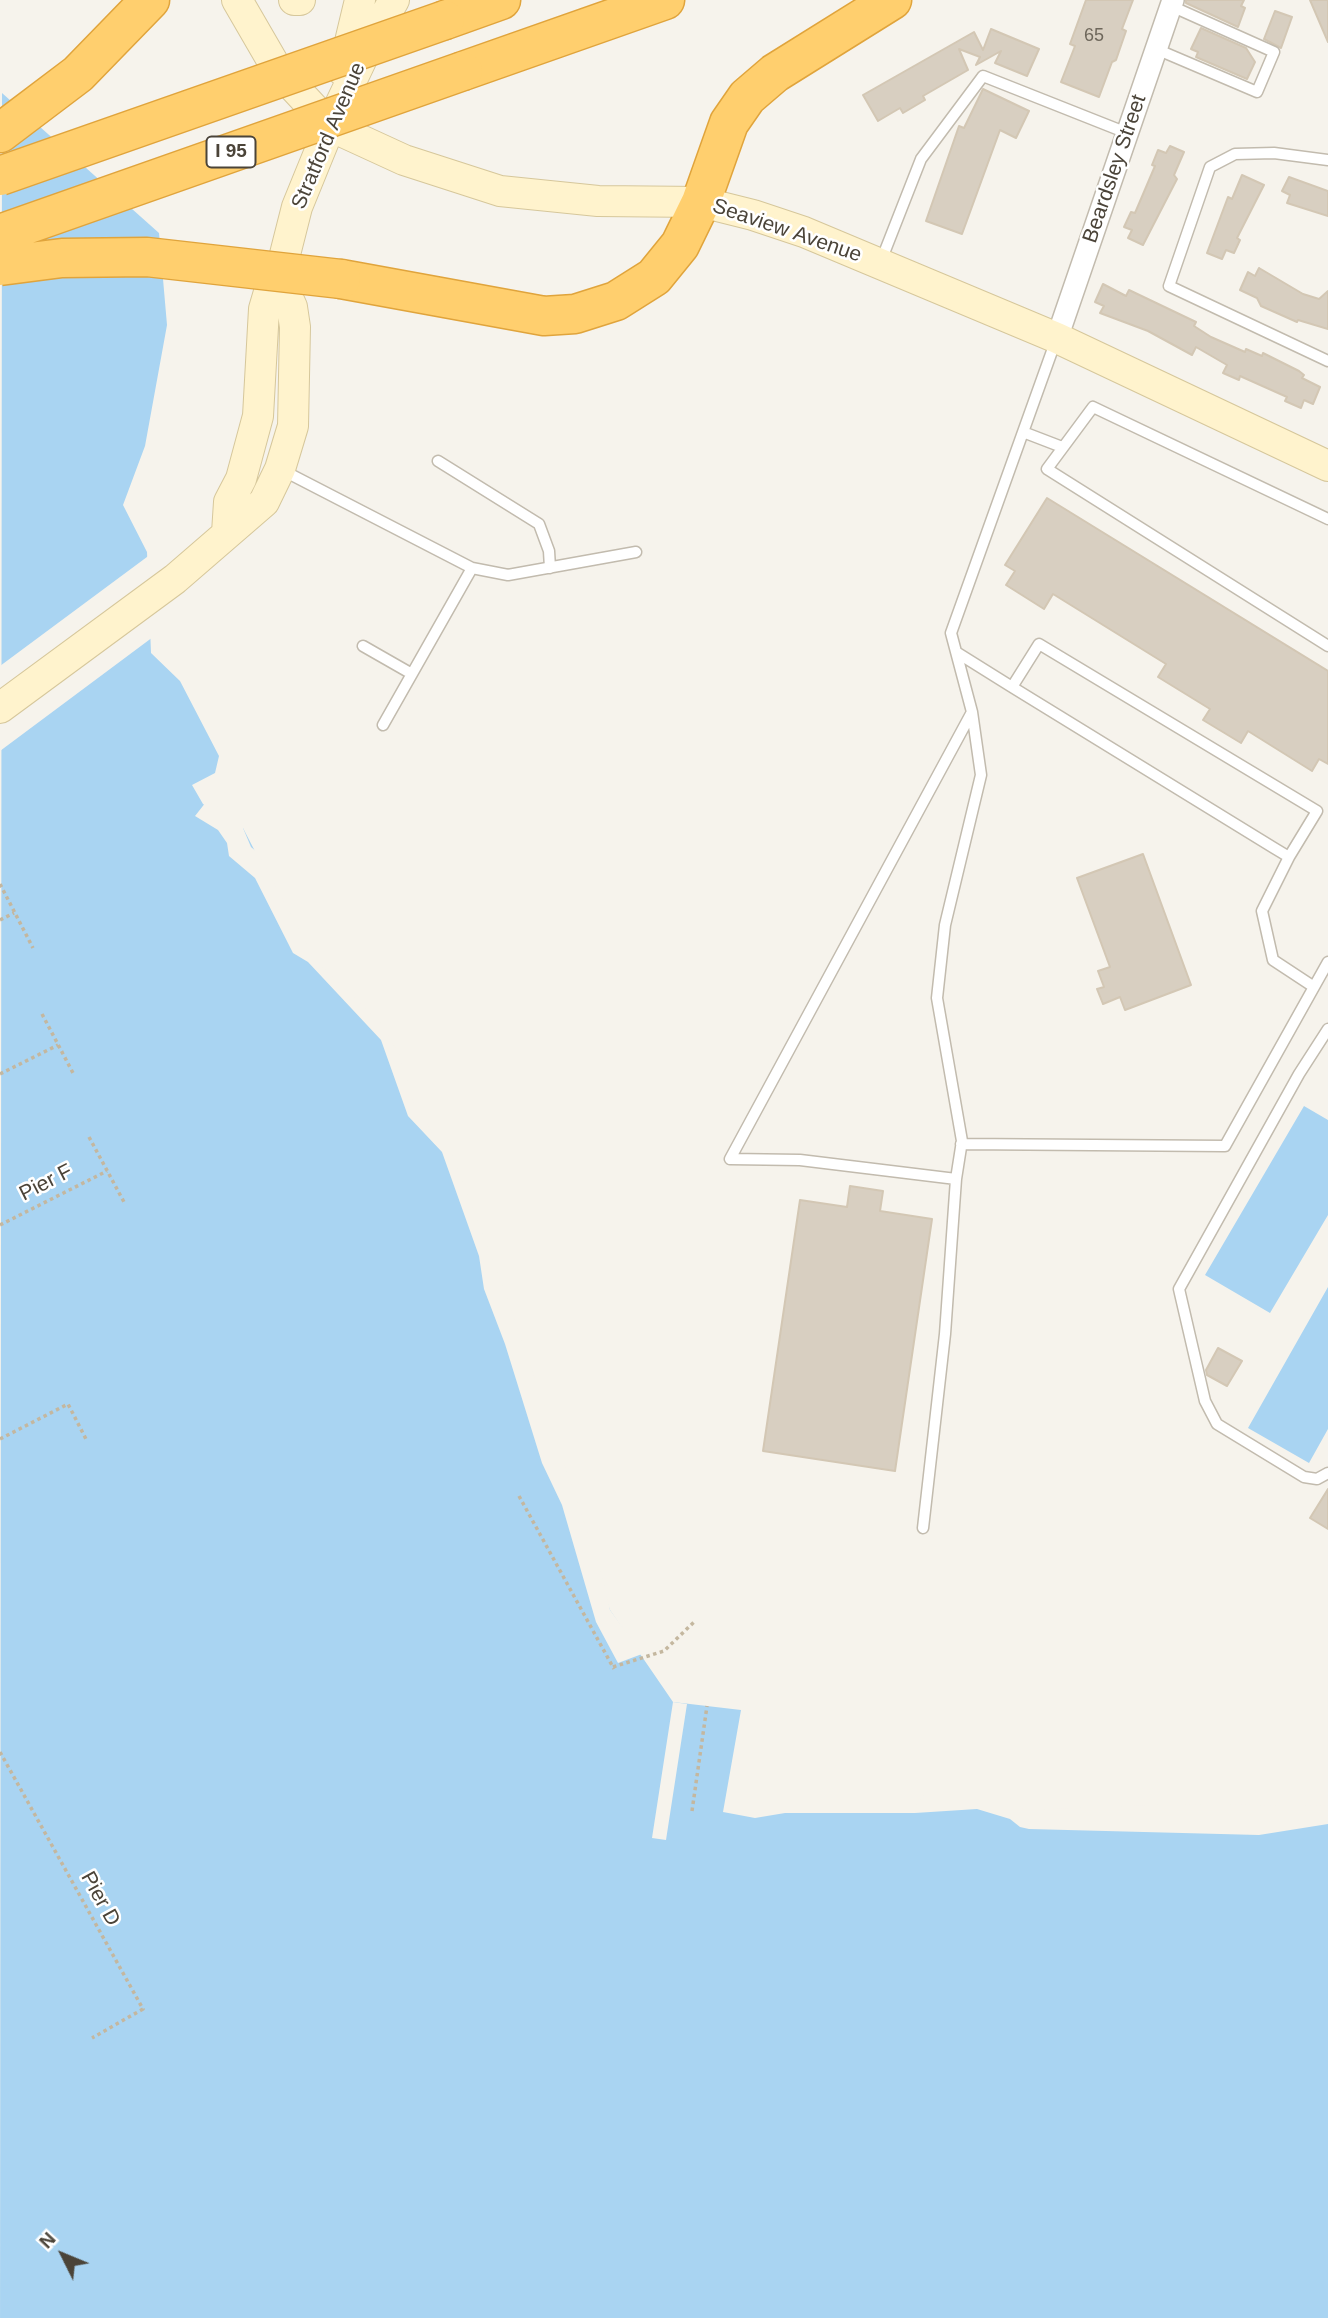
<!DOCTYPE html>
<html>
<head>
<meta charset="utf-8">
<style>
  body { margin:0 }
  #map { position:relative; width:1328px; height:2318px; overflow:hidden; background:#f6f3ec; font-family:Helvetica,sans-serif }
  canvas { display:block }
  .north { position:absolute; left:28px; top:2220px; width:70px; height:70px; -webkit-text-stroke:5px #fff; paint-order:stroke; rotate:313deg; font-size:19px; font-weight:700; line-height:28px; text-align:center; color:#4b4439 }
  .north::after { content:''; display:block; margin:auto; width:24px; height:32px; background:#4b4439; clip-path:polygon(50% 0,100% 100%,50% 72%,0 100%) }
</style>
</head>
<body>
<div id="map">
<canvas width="1328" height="2318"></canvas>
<div class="north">N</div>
</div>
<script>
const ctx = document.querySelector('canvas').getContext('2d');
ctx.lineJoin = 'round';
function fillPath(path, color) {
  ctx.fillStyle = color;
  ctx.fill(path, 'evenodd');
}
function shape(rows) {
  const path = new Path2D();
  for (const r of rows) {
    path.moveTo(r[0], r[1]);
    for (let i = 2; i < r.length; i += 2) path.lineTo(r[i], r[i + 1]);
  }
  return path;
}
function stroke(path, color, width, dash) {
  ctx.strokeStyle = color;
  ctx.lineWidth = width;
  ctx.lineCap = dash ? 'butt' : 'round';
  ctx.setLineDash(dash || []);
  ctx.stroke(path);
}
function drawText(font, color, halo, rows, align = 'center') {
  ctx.font = font + ' Helvetica,sans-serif';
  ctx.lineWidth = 5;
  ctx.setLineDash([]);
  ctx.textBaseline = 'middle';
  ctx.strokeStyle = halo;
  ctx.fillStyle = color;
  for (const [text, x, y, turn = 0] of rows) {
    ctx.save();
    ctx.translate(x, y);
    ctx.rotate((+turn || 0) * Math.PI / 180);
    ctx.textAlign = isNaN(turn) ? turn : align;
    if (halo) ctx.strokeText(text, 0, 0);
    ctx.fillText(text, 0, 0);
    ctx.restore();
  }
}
fillPath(shape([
  [2,93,159,233,167,325,145,446,123,505,147,552,151,653,180,681,219,756,215,773,192,785,203,804,243,828,312,962,377,1024,411,1105,435,1144,447,1152,506,1307,610,1610,673,1702,741,1710,723,1812,755,1818,785,1813,915,1813,925,1798,1023,1814,1328,1810,1328,2318,0,2318],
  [1304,1106,1328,1120,1328,1215,1270,1313,1205,1275],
  [1328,1287,1328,1429,1309,1463,1248,1428]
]), '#a9d4f2');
fillPath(shape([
  [151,554,153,637,0,751,0,666],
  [206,802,242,815,243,828,251,847,258,853,315,960,380,1022,399,1054,414,1103,437,1141,450,1150,510,1306,602,1575,610,1610,642,1654,618,1663,596,1622,562,1505,542,1463,505,1344,484,1289,479,1256,442,1152,408,1116,381,1040,308,962,293,953,255,878,229,856,227,843,218,830,195,816],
  [673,1702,687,1704,666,1840,652,1838],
  [1007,1795,1024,1810,1178,1804,1328,1806,1328,1824,1259,1835,1029,1829,1020,1827,1010,1819,977,1809,915,1813,916,1805,924,1795]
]), '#f6f3ec');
const building = shape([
  [1086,0,1133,0,1122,29,1126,31,1116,60,1112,62,1099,97,1061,82,1075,46,1070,44,1086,0],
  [1186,0,1244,0,1241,6,1245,8,1238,27,1186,3,1186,0],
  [1310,0,1328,0,1328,42,1310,0],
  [1275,11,1292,17,1281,48,1264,39,1275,11],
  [1201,28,1246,48,1255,62,1247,79,1196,57,1198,52,1191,49,1201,28],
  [991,29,1039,49,1027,76,995,63,1001,51,976,65,980,57,959,49,968,70,923,96,925,100,903,113,900,108,878,121,863,95,974,32,983,50,991,29],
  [983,89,1029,111,1016,138,1000,130,962,234,926,221,959,126,964,128,983,89],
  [1170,146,1184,152,1174,175,1177,179,1143,245,1128,238,1132,230,1124,227,1131,212,1135,213,1155,166,1152,165,1158,150,1166,153,1170,146],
  [1242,175,1264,185,1237,238,1240,240,1234,253,1226,250,1222,259,1207,253,1228,197,1232,199,1242,175],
  [1289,177,1328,191,1328,216,1287,203,1290,195,1282,191,1289,177],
  [1259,268,1303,294,1319,299,1328,291,1328,329,1298,320,1297,322,1261,306,1257,298,1240,290,1248,272,1255,276,1259,268],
  [1103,284,1126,296,1129,290,1196,322,1194,326,1211,337,1245,352,1246,349,1262,356,1263,353,1299,371,1304,375,1302,378,1320,387,1313,404,1304,400,1301,408,1285,401,1287,397,1240,376,1239,380,1223,373,1227,365,1196,347,1192,355,1148,331,1100,313,1104,306,1095,302,1103,284],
  [1047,498,1328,671,1328,764,1319,759,1312,771,1248,731,1241,743,1203,720,1210,709,1158,677,1166,664,1053,594,1044,609,1006,585,1015,571,1005,565,1047,498],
  [1143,854,1191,985,1125,1010,1120,997,1103,1004,1097,989,1104,987,1098,971,1110,967,1077,878,1143,854],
  [850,1186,883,1191,880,1211,932,1219,895,1471,763,1451,800,1200,847,1207,850,1186],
  [1218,1348,1242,1361,1227,1386,1207,1375,1206,1370,1218,1348],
  [1328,1489,1328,1529,1310,1518,1328,1489]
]);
fillPath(building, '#d8cfc1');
stroke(building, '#d3c7b4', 2);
const lane = shape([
  [1156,49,1257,92,1274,52,1171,6],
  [1328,160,1274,153,1235,154,1210,167,1169,286,1328,361],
  [881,261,921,159,983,76,1127,133],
  [1023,432,1062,447],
  [438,461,539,524,549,551,550,568],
  [282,470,472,568,508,575,636,552],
  [1328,519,1093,407,1047,469,1328,646],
  [363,646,412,674],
  [956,652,1012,687,1274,848,1289,857,1317,811,1039,644,1012,687],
  [972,712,730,1159,800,1160,956,1179,962,1141,937,998,945,925,981,775,972,712,951,633,1056,340],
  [383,725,472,568],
  [1289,857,1262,911,1273,960,1314,987],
  [1328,1029,1299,1074,1179,1289,1205,1401,1217,1424,1304,1477,1317,1479,1328,1473],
  [961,1144,1225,1146,1328,962],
  [923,1528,945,1334,956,1179]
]);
const street = shape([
  [1057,338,1173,0]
]);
const secondary = shape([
  [237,0,277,69,330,126,404,160,500,191,598,201,701,202,753,215,804,232,1057,338,1328,466],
  [294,0,300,0],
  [343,71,360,0],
  [227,533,229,502,241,479,258,416,264,309,269,292,279,278,297,207,330,126,366,50,394,0],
  [0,708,175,579,264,502,280,469,293,426,295,327,292,307,279,278]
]);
const highway = shape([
  [445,20,501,0],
  [463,71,665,0],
  [0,133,78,74,150,0],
  [341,279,544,316,575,314,616,301,654,277,680,245,701,202,729,123,747,97,775,73,892,0]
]);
stroke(lane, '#c2bbae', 13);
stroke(street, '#c2bbae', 24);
stroke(secondary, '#d6c79b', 32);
stroke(highway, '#e0a43c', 41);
stroke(shape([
  [0,884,33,948],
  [0,920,14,913],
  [42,1014,73,1073],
  [0,1074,58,1045],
  [89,1137,124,1202],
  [0,1225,107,1171],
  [0,1439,68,1404,87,1441],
  [519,1496,614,1669],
  [613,1667,664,1651,694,1622],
  [0,1752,143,2009,92,2038],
  [692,1811,707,1706]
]), '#c4b79f', 3.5, [3.5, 3.5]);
stroke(lane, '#fff', 10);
stroke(street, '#fff', 21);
stroke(secondary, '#fff3cd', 30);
stroke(highway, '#ffcf6e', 38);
const highwayBridge = shape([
  [0,176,445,20],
  [0,234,463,71],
  [0,266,62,258,147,257,341,279]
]);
stroke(highwayBridge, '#e0a43c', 41, []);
stroke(highwayBridge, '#ffcf6e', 38);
drawText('18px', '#6e675b', null, [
  ["65",1094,36]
]);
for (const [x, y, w] of [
  [231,152,49]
]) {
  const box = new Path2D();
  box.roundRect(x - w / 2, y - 15.5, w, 31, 5);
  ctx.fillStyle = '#fff';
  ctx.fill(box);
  stroke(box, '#4b4439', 2);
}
drawText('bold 19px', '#4b4439', null, [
  ["I 95",231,152]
]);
drawText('21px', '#4b4439', '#fff', [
  ["Stratford Avenue",329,136,-67],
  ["Beardsley Street",1115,169,-71],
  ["Seaview Avenue",787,231,19],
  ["Pier F",46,1183,-27],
  ["Pier D",100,1899,61]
]);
</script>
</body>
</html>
